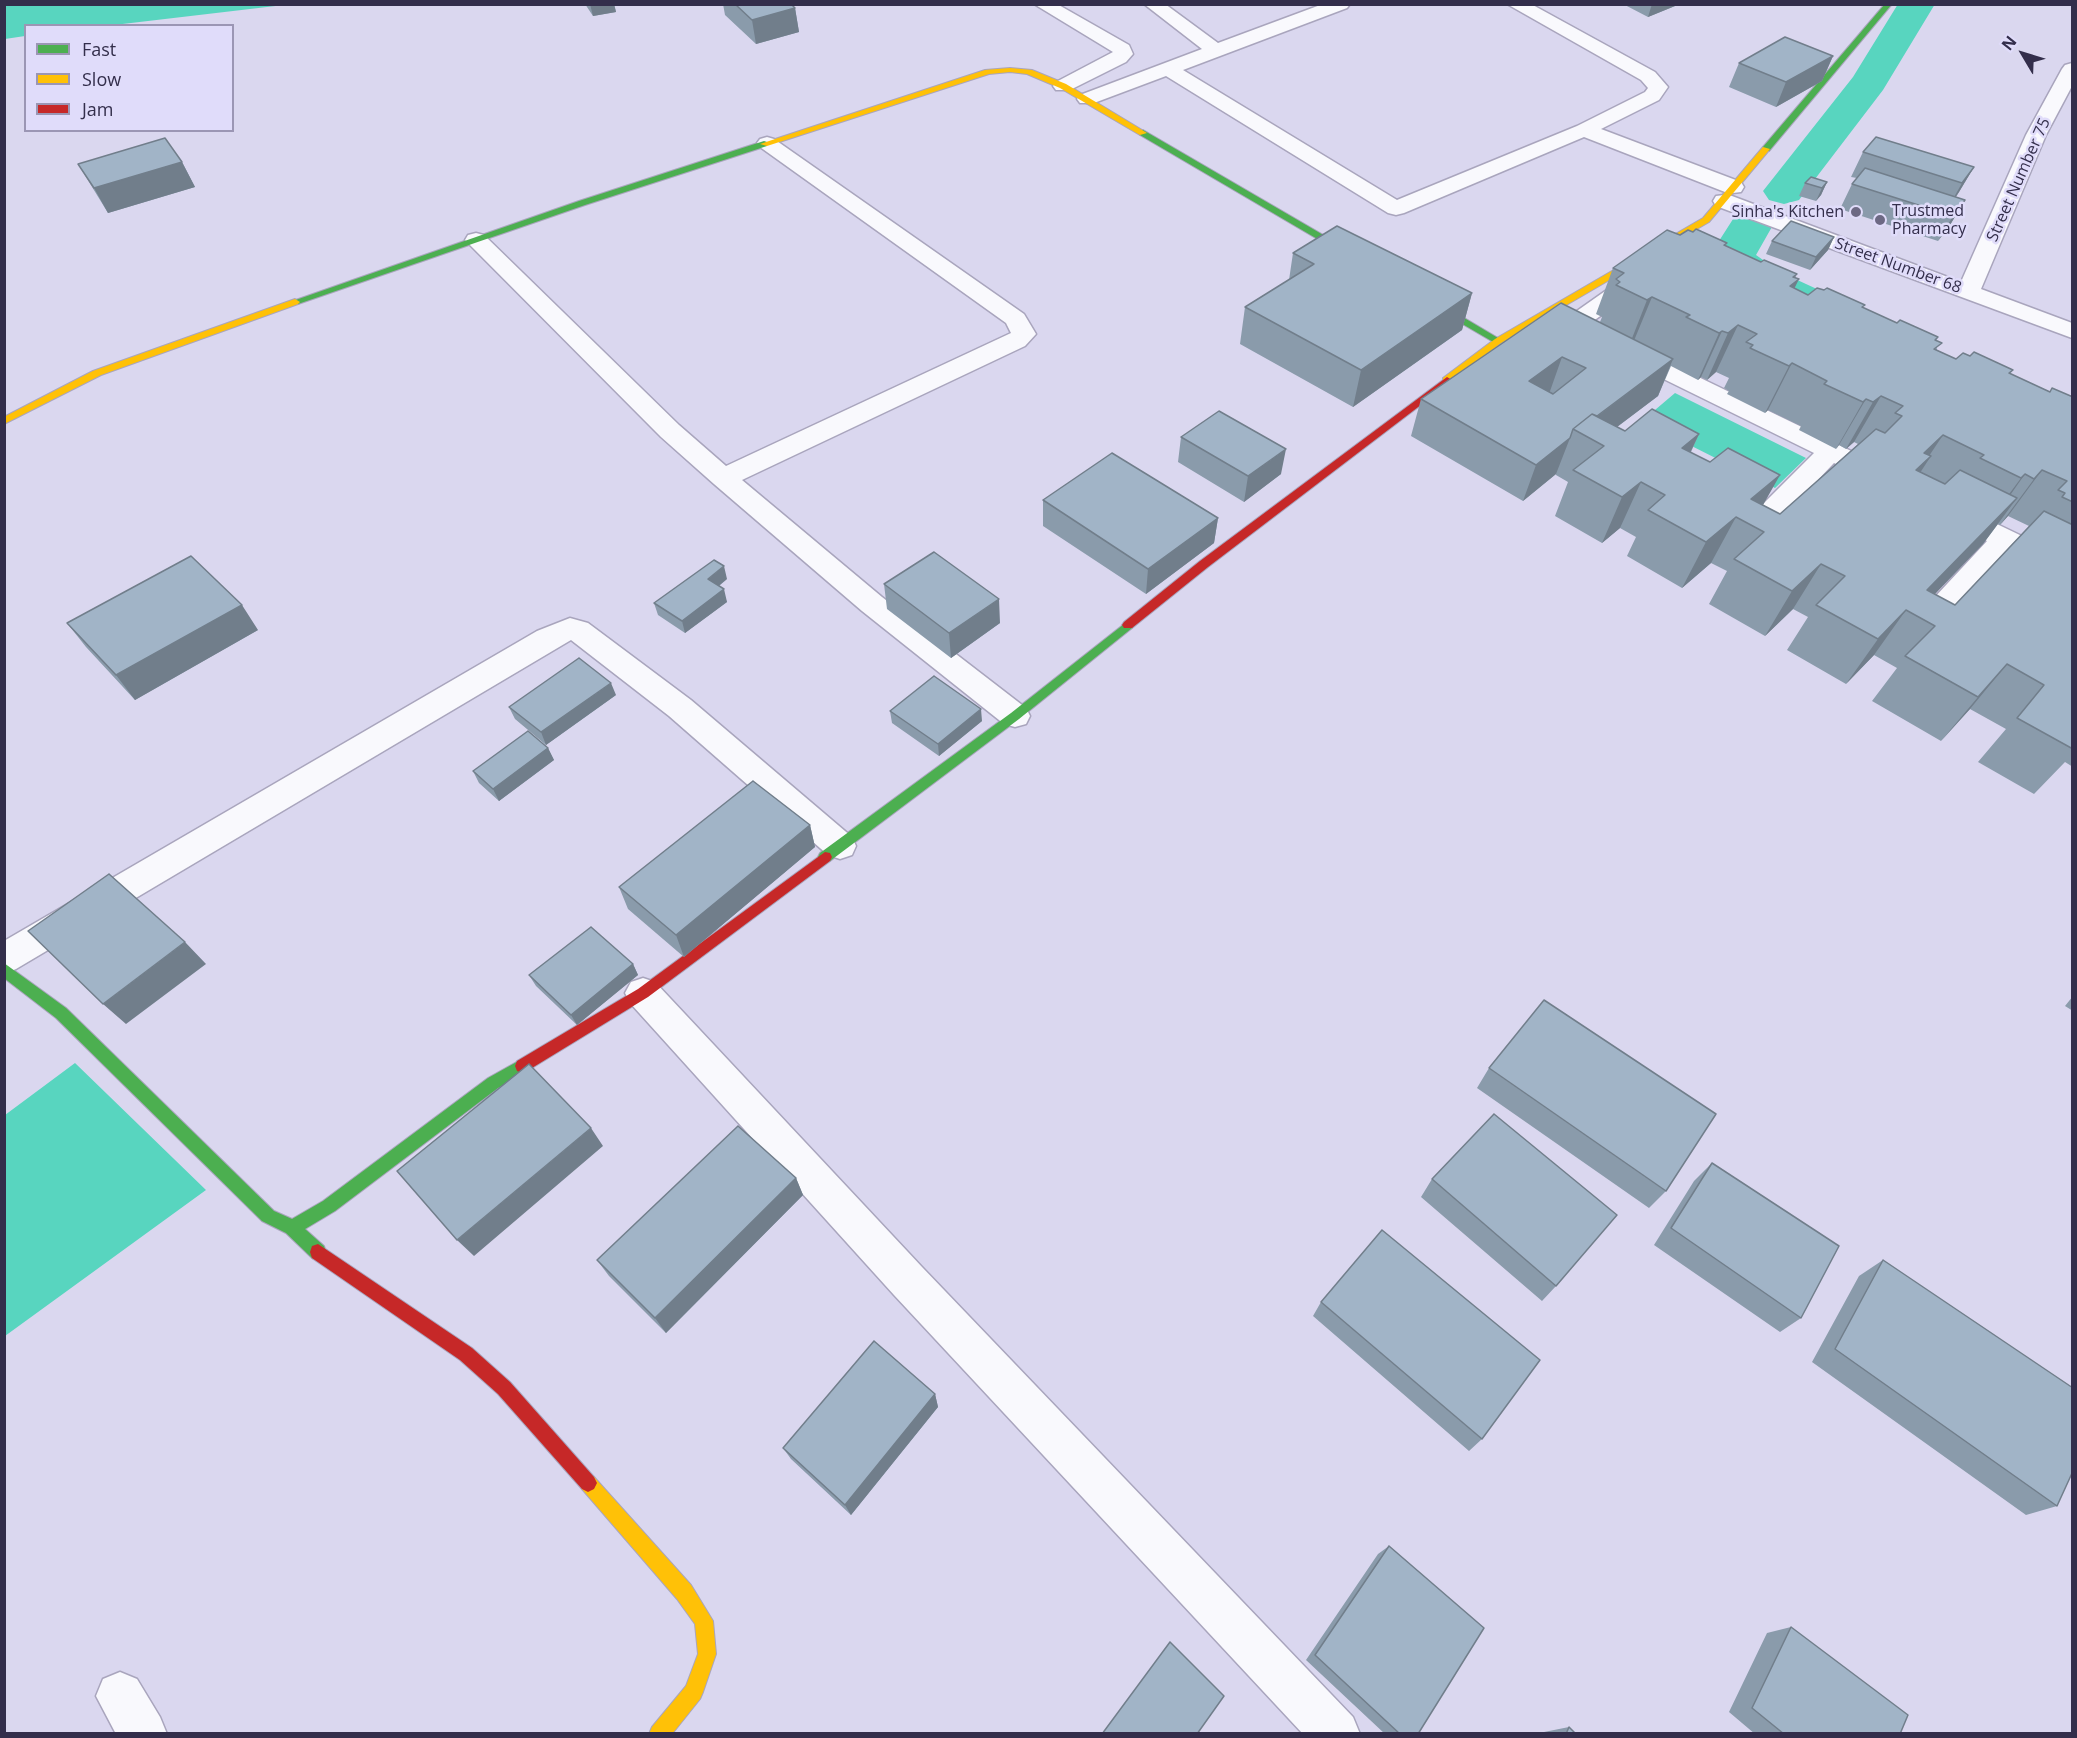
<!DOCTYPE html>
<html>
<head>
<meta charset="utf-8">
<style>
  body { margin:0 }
  #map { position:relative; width:2077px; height:1738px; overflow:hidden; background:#dad7ef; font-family:"Open Sans",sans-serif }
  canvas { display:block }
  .frame { position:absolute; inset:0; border:6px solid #332e4b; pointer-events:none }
  .legend { position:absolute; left:24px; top:24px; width:210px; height:108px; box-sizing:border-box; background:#e0dcfa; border:2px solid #9b96b4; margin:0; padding:8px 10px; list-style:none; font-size:18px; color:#332e4b }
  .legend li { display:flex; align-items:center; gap:12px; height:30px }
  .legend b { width:30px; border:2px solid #9b96b4 }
  .north { position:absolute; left:1993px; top:24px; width:60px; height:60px; -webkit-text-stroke:4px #e0dcfa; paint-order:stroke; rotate:308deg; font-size:16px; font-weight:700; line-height:24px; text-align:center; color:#332e4b }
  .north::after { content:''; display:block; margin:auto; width:21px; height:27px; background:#332e4b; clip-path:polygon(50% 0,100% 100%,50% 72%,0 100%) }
</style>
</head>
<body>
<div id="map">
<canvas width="2077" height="1738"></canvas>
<div class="frame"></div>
<ul class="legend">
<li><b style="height:8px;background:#4caf50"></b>Fast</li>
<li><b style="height:8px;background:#ffc107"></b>Slow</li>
<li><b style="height:8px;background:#c62828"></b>Jam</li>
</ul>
<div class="north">N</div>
</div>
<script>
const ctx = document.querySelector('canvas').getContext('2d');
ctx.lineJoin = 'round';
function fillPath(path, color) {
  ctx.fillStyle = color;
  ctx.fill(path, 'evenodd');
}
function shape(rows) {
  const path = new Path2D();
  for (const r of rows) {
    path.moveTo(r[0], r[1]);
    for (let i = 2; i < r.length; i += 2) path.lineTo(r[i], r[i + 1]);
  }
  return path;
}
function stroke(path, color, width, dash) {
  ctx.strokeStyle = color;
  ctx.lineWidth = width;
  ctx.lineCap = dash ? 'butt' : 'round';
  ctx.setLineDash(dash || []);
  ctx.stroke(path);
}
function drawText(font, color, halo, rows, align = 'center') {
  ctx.font = font + ' "Open Sans",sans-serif';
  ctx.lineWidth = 5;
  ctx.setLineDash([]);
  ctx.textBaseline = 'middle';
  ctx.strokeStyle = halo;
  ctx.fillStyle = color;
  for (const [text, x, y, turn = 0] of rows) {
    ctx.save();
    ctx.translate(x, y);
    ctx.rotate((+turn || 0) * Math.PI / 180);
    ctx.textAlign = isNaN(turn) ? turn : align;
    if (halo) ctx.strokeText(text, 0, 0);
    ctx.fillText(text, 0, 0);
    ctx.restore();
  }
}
fillPath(shape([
  [4,5,5,4,284,5,114,25,26,26,25,36,5,39],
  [1675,393,1806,458,1775,488,1642,421],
  [75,1063,206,1190,5,1336,5,1115]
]), '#58d5bf');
fillPath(shape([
  [1898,4,1935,4,1883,90,1799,200,1784,204,1769,200,1763,191,1853,77,1898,4],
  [1751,212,1767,216,1773,225,1756,255,1780,272,1819,290,1826,300,1819,310,1803,314,1787,310,1748,292,1726,278,1710,255,1735,216,1751,212]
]), '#58d5bf');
const lane = shape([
  [1144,4,1165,4,1218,43,1323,4,1350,4,1347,8,1183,70,1397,200,1577,126,1645,92,1648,88,1641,80,1507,4,1531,4,1655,72,1668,87,1659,100,1601,129,1741,182,1744,187,1741,192,1733,193,1725,192,1584,137,1404,213,1396,215,1388,213,1166,76,1094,103,1080,103,1077,99,1080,95,1202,49,1144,4],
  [1636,273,1644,275,1647,280,1644,285,1589,324,1876,463,1880,469,1876,475,1867,478,1858,475,1834,463,1752,549,1742,551,1732,549,1728,542,1732,535,1814,453,1564,330,1560,325,1564,320,1628,275,1636,273],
  [1953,503,2072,560,2072,582,2062,579,2009,552,1927,641,1917,644,1907,641,1902,634,1907,627,1987,541,1943,518,1940,512,1943,506,1953,503]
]);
const street = shape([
  [1034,4,1057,4,1129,45,1133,54,1126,62,1070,90,1056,90,1053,86,1056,82,1113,52,1034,4],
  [2072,63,2072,86,2046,135,1981,289,2072,323,2072,338,1716,206,1713,201,1716,196,1724,195,1732,196,1961,282,2026,135,2062,69,2065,65,2072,63],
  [767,137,774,139,1024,314,1036,334,1025,346,742,480,882,597,1026,708,1030,716,1026,724,1015,727,1004,724,862,611,714,484,661,437,465,240,468,235,476,233,484,235,679,425,726,466,1011,333,1006,323,760,147,757,143,760,139,767,137],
  [570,618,588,623,691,700,852,837,856,846,852,855,840,859,828,855,669,716,571,640,16,969,4,974,4,941,537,631,570,618],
  [643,978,655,982,922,1267,1353,1717,1360,1734,1303,1734,894,1295,631,1004,625,993,631,982,643,978],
  [120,1672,137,1679,160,1717,167,1734,116,1734,96,1696,103,1679,120,1672]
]);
const fast = shape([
  [1885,4,1892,4,1769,151,1763,151,1763,147,1885,4],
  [1143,130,1361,257,1363,259,1355,261,1140,135,1140,131,1143,130],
  [764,141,767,142,767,146,585,205,298,304,290,302,579,201,764,141],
  [1423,297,1429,297,1503,341,1495,343,1423,301,1423,297],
  [1128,621,1132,622,1134,625,1132,628,1019,719,830,861,820,861,818,857,820,853,1011,713,1128,621],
  [4,963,66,1008,274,1211,292,1219,323,1201,488,1078,522,1059,527,1061,529,1066,527,1071,498,1088,335,1211,305,1229,324,1246,326,1252,324,1258,318,1260,312,1258,286,1233,262,1221,56,1018,4,978,4,963]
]);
const slow = shape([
  [1010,68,1032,70,1066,84,1147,133,1140,135,1060,88,1027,74,1010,72,989,74,767,146,760,144,985,70,1010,68],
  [1763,147,1770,149,1709,222,1501,343,1451,382,1443,382,1443,378,1495,339,1703,218,1763,147],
  [295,299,300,302,298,304,101,375,4,424,4,417,93,371,295,299],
  [588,1474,594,1477,691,1585,713,1621,716,1654,703,1692,700,1699,672,1734,649,1734,652,1727,686,1686,698,1654,695,1624,677,1599,582,1489,579,1483,582,1477,588,1474]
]);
const jam = shape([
  [1447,377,1452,380,1451,382,1208,567,1132,628,1124,628,1122,625,1124,622,1200,561,1447,377],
  [825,852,830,853,832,857,830,861,648,997,527,1071,522,1073,517,1071,515,1066,517,1061,638,989,825,852],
  [318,1244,472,1348,510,1382,594,1477,597,1483,594,1489,588,1492,582,1489,498,1394,460,1360,312,1258,310,1252,312,1246,318,1244]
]);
stroke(lane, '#a9a5bd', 3);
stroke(street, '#a9a5bd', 3);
stroke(fast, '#a9a5bd', 2);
stroke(slow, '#a9a5bd', 2);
stroke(jam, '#a9a5bd', 2);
fillPath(lane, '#f9f9fd');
fillPath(street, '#f9f9fd');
fillPath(fast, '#4caf50');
fillPath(slow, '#ffc107');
fillPath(jam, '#c62828');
fillPath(shape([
  [585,4,614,4,616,12,593,16],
  [723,4,791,4,795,8,799,32,756,44,725,15],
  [1623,4,1675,4,1675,6,1648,17],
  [1833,56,1822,81,1776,107,1729,87,1739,63],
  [1863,152,1974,167,1956,197,1965,200,1950,225,1938,241,1840,209,1852,184,1857,178,1851,177],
  [182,162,195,187,108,213,78,164],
  [1827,182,1821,195,1816,201,1799,196,1805,183],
  [1680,235,1727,243,1726,246,1795,277,1795,288,1808,295,1863,308,1897,323,1938,337,1936,340,1937,351,1956,359,1970,356,2013,370,2010,374,2050,392,2073,397,2073,767,2065,762,2034,794,1978,762,2006,729,1970,709,1941,741,1872,701,1897,668,1874,655,1846,684,1787,650,1808,617,1793,609,1765,636,1709,604,1727,571,1711,563,1682,588,1627,556,1636,537,1620,528,1602,543,1555,516,1568,482,1556,475,1556,474,1523,501,1411,436,1421,399,1600,322,1602,317,1596,314,1613,268],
  [1671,366,1698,380,1701,377,1707,380,1716,372,1729,378,1724,388,1729,391,1727,394,1765,413,1768,410,1801,426,1799,430,1836,449,1839,445,1846,449,1854,442,1858,444,1780,514,1763,505,1691,452,1699,434,1625,431,1617,427,1658,396],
  [2008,516,2029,526,1955,605,1934,594,1983,544,1998,524,2000,525],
  [1834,237,1828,250,1810,270,1766,254,1772,241],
  [1293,253,1472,293,1462,330,1353,407,1240,344,1245,307,1289,280],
  [1181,437,1281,474,1244,502,1178,462],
  [1043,500,1218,518,1214,543,1146,594,1043,526],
  [727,579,719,586,727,602,685,633,658,615,654,603],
  [884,584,1000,623,951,658,887,609],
  [67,623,258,630,135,700,86,647],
  [616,695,546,745,515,719,509,707],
  [890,711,982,721,939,756,892,723],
  [548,748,554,760,499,801,479,783,473,771],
  [810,825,815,847,684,957,628,909,619,887],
  [633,964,638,975,577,1025,536,986,529,975],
  [2073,996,2073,1011,2065,1006],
  [1489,1068,1666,1191,1649,1208,1477,1088],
  [1712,1163,1801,1318,1780,1332,1654,1245,1694,1181],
  [796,1178,803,1195,666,1333,609,1276,597,1260],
  [1432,1179,1556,1286,1542,1301,1421,1197],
  [1883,1260,2057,1506,2026,1515,1812,1362,1859,1276],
  [1321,1302,1482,1439,1469,1451,1313,1316],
  [935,1394,938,1407,851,1515,791,1459,783,1448],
  [1389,1546,1418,1734,1385,1734,1306,1660,1378,1554],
  [1791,1627,1900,1734,1755,1734,1729,1712,1767,1633],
  [1569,1727,1576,1734,1543,1734,1544,1732]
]), '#8a9bab');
fillPath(shape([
  [590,4,614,4,616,12,593,16],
  [1652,4,1675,4,1675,6,1648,17],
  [795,8,799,32,756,44,752,20],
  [1833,56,1822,81,1776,107,1786,82],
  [182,162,195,187,108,213,94,188],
  [1974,167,1959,192,1948,208,1962,183],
  [1827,182,1821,195,1816,201,1822,188],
  [1965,200,1950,225,1938,241,1953,216],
  [1834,237,1828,250,1810,270,1816,257],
  [1797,274,1791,285,1799,279,1776,326,1793,277],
  [1472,293,1462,330,1353,407,1361,370],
  [1652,297,1633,343,1629,346,1647,300],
  [1738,325,1716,372,1707,380,1728,333],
  [1722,331,1701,377,1698,380,1719,333],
  [1562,357,1549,394,1529,381],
  [1673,359,1658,396,1597,442,1578,431],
  [1792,363,1768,410,1765,413,1789,366],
  [1881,396,1854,442,1846,449,1873,402],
  [1866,399,1839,445,1836,449,1863,402],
  [1699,434,1677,480,1660,494,1682,448],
  [1943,435,1927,459,1931,456,1901,502,1924,453],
  [1570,438,1556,474,1523,501,1536,465],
  [1286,449,1281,474,1244,502,1248,476],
  [2042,470,2008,516,2000,525,2034,479],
  [2025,474,1992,521,1987,524,2021,478],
  [1780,475,1754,521,1751,499],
  [1641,482,1620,528,1602,543,1622,497],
  [2017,498,1983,544,1915,615,1927,590],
  [1736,517,1711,563,1682,588,1706,542],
  [1218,518,1214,543,1146,594,1148,569],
  [1821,564,1793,609,1765,636,1792,591],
  [724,566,727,579,711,592,708,579],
  [724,589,727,602,685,633,682,621],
  [999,599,1000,623,951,658,949,633],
  [242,605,258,630,135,700,116,675],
  [1906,610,1874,655,1846,684,1878,639],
  [2007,664,1970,709,1941,741,1978,697],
  [611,683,616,695,546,745,541,732],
  [981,709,982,721,939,756,938,744],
  [548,748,554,760,499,801,493,789],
  [810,825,815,847,684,957,676,935],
  [185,942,206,964,126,1024,103,1004],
  [633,964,638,975,577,1025,571,1015],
  [591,1128,603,1146,474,1256,457,1240],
  [796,1178,803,1195,666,1333,655,1318],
  [935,1394,938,1407,851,1515,845,1505]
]), '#717e8b');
const building = shape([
  [735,4,791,4,795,8,752,20,735,4],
  [1785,37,1833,56,1786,82,1739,63,1785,37],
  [1876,137,1974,167,1962,183,1863,152,1876,137],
  [165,138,182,162,94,188,78,164,165,138],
  [1865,168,1965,200,1953,216,1852,184,1865,168],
  [1811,177,1827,182,1822,188,1805,183,1811,177],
  [1791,221,1834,237,1816,257,1772,241,1791,221],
  [1337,226,1472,293,1361,370,1245,307,1314,264,1293,253,1337,226],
  [1696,229,1727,243,1724,245,1761,262,1764,260,1797,274,1793,277,1799,279,1790,286,1808,295,1817,288,1824,290,1827,288,1865,305,1862,307,1897,323,1900,320,1938,337,1935,340,1942,343,1934,349,1956,359,1963,353,1970,356,1974,352,2013,370,2009,373,2050,392,2052,388,2073,397,2073,502,2062,497,2065,493,2058,490,2067,481,2042,470,2034,479,2025,474,2021,478,1980,458,1984,455,1943,435,1924,453,1931,456,1916,470,1945,484,1960,470,2017,498,1927,590,1955,605,2044,511,2073,525,2073,749,2017,718,2044,685,2007,664,1978,697,1905,656,1935,626,1906,610,1878,639,1816,605,1845,576,1821,564,1792,591,1734,559,1764,532,1736,517,1706,542,1648,510,1665,495,1641,482,1622,497,1573,470,1604,446,1573,429,1592,414,1625,431,1652,409,1699,434,1682,448,1710,462,1728,448,1780,475,1751,499,1780,514,1876,429,1885,433,1902,416,1895,413,1903,406,1881,396,1873,402,1866,399,1863,402,1824,384,1827,381,1792,363,1789,366,1750,348,1753,345,1746,342,1757,334,1738,325,1728,333,1722,331,1719,333,1686,317,1690,315,1652,297,1647,300,1616,285,1620,282,1616,279,1624,273,1613,268,1667,230,1680,235,1688,230,1693,232,1696,229],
  [1561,303,1673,359,1597,416,1592,414,1573,429,1570,438,1536,465,1421,399,1561,303],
  [1562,357,1586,368,1553,394,1529,381,1562,357],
  [1219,411,1286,449,1248,476,1181,437,1219,411],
  [1112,453,1218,518,1148,569,1043,500,1112,453],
  [934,552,999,599,949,633,884,584,934,552],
  [191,556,242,605,116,675,67,623,191,556],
  [714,560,724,566,708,579,724,589,682,621,654,603,714,560],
  [579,658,611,683,541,732,509,707,579,658],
  [934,676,981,709,938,744,890,711,934,676],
  [528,731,548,748,493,789,473,771,528,731],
  [753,781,810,825,676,935,619,887,753,781],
  [109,874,185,942,103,1004,28,931,109,874],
  [591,927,633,964,571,1015,529,975,591,927],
  [1544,1000,1716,1114,1666,1191,1489,1068,1544,1000],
  [529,1064,591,1128,457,1240,397,1171,529,1064],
  [1494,1114,1617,1215,1556,1286,1432,1179,1494,1114],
  [738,1126,796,1178,655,1318,597,1260,738,1126],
  [1712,1163,1839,1246,1801,1318,1671,1228,1712,1163],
  [1382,1230,1540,1360,1482,1439,1321,1302,1382,1230],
  [1883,1260,2073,1388,2073,1471,2057,1506,1835,1349,1883,1260],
  [874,1341,935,1394,845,1505,783,1448,874,1341],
  [1389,1546,1484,1628,1418,1734,1400,1734,1315,1655,1389,1546],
  [1791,1627,1908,1715,1900,1734,1784,1734,1752,1708,1791,1627],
  [1170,1642,1224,1696,1197,1734,1102,1734,1170,1642],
  [1569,1727,1576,1734,1566,1734,1569,1727]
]);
fillPath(building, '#a1b4c7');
stroke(building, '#717e8b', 1.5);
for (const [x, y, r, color] of [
  [1856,212,6,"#6d6984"],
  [1880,220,6,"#6d6984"]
]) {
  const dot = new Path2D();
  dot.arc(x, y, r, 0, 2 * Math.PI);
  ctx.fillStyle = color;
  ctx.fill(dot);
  stroke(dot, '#e0dcfa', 2);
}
drawText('16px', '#332e4b', '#e0dcfa', [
  ["Street Number 75",2019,180,-66],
  ["Street Number 68",1898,266,20]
]);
drawText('16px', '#332e4b', '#e0dcfa', [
  ["Trustmed",1892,211],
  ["Pharmacy",1892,229],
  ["Sinha's Kitchen",1844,212,"right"]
], 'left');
</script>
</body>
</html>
